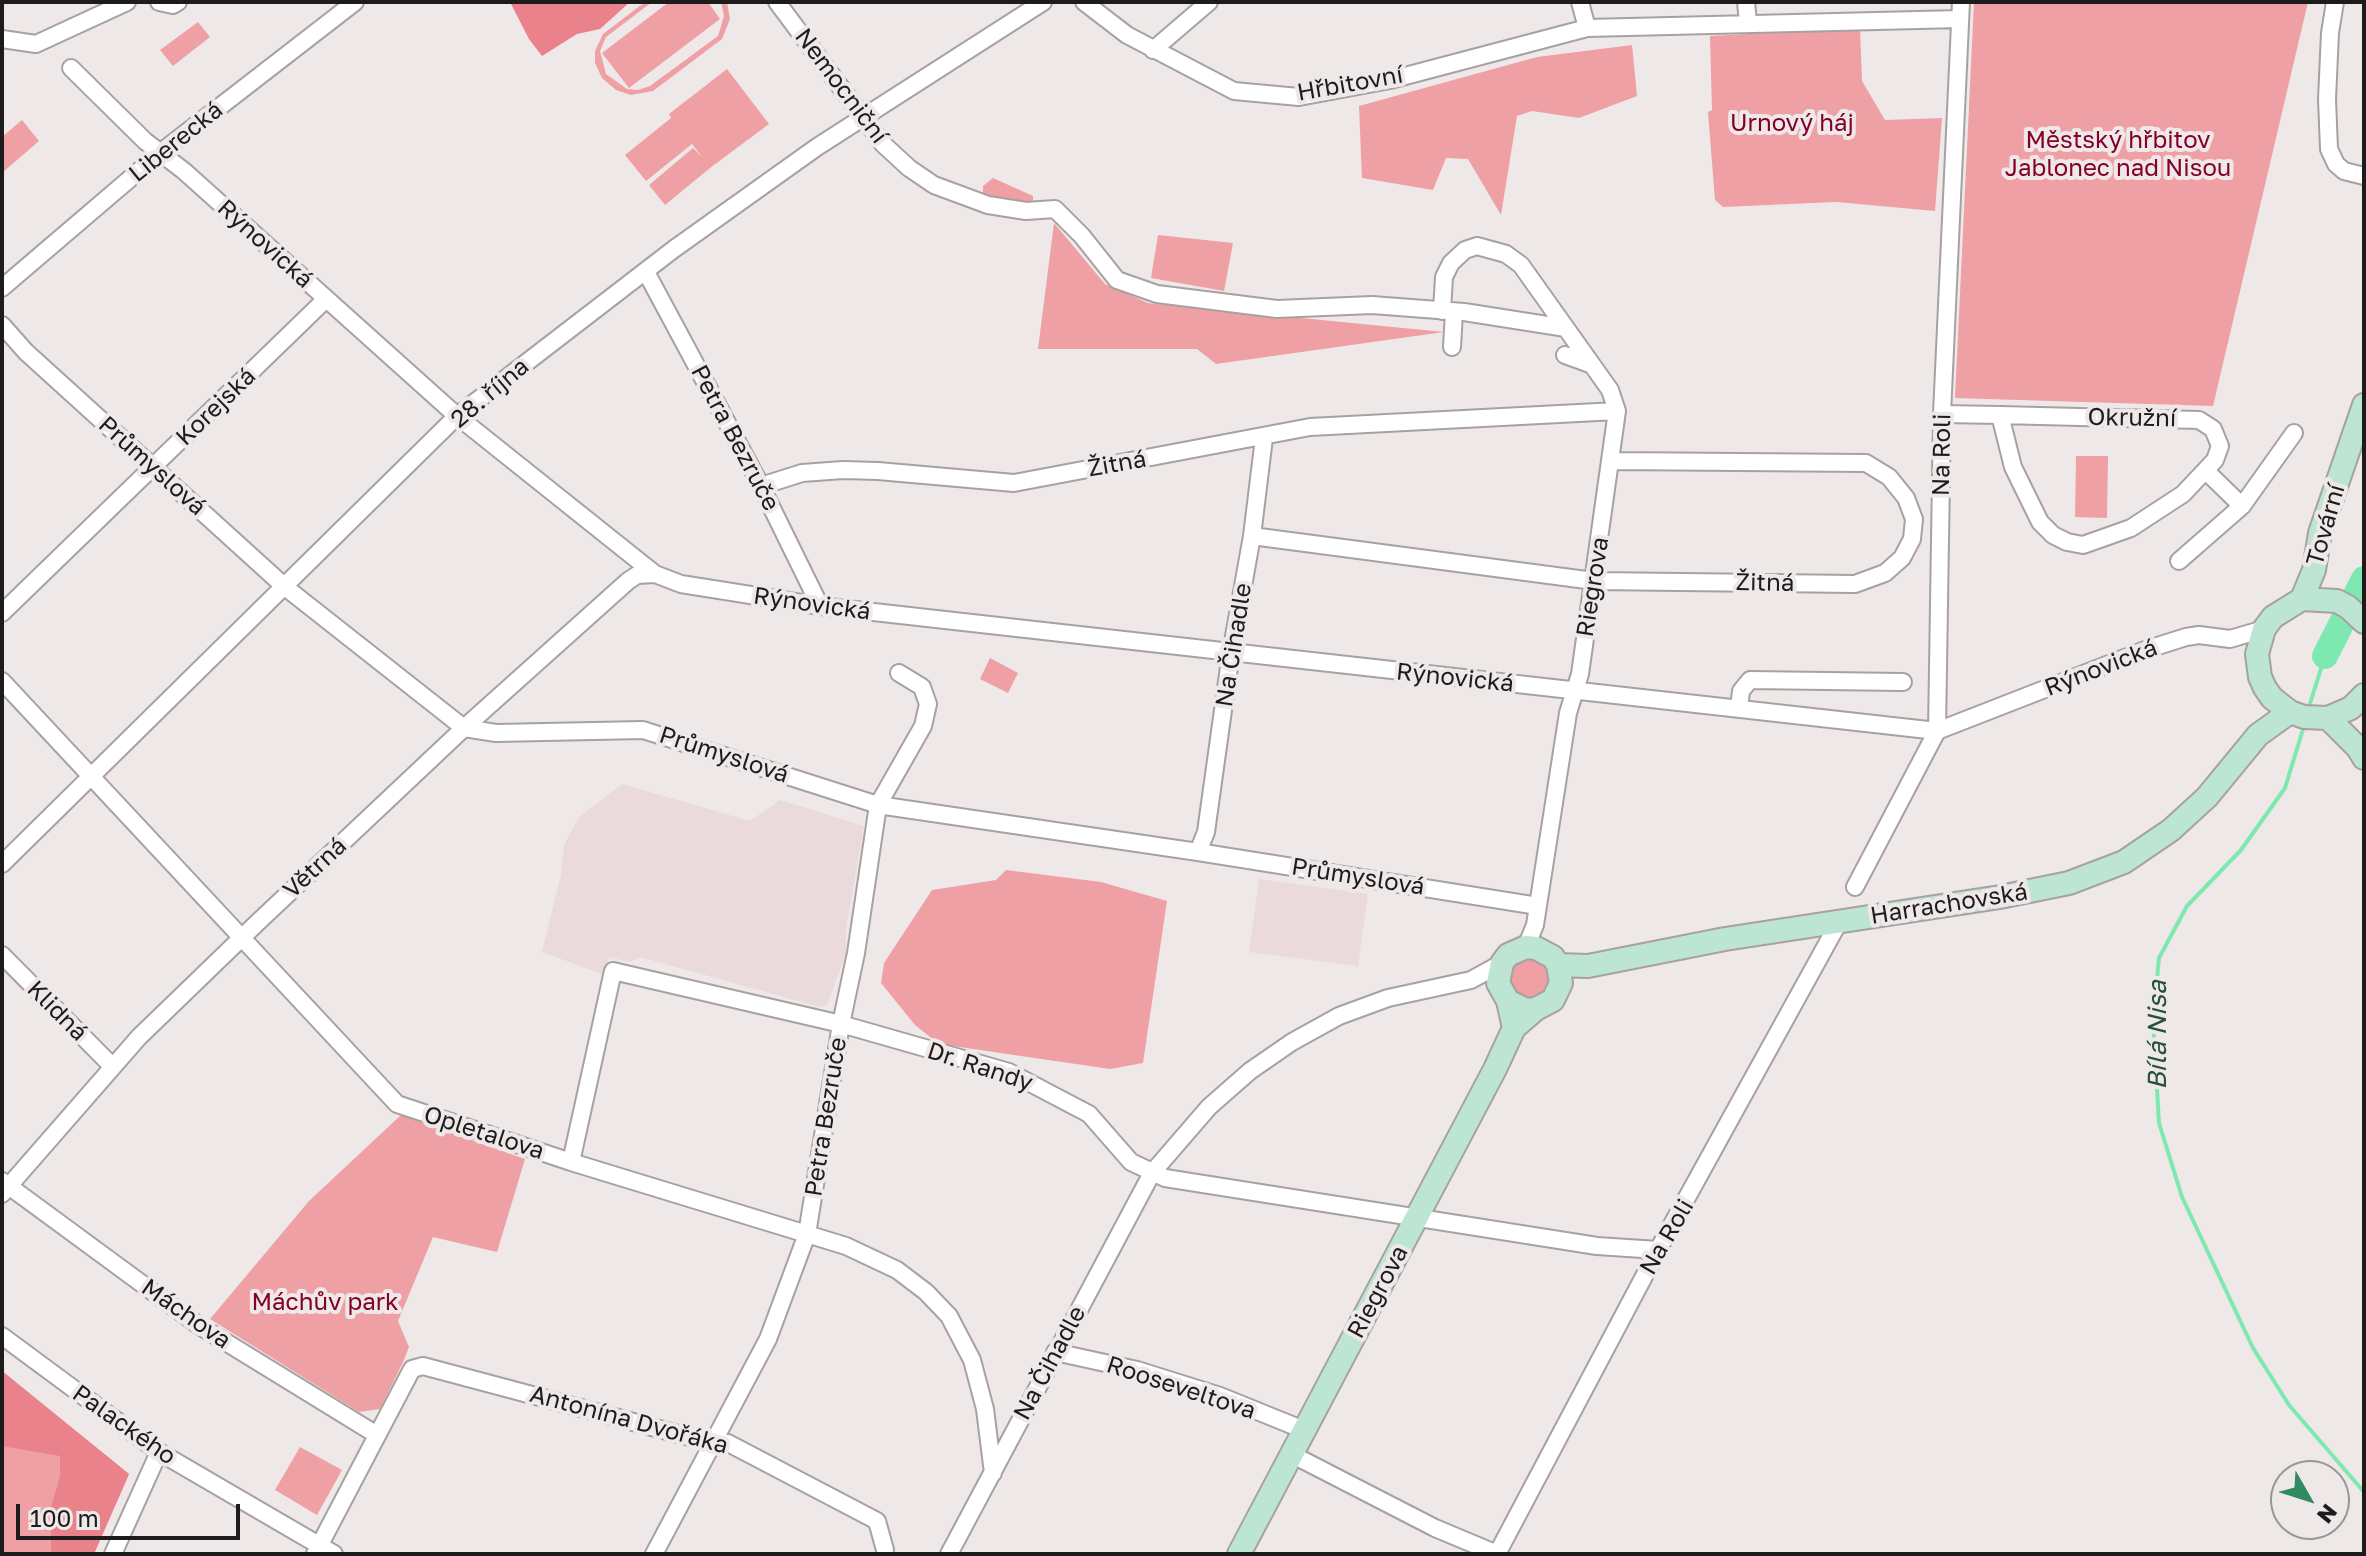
<!DOCTYPE html>
<html>
<head>
<meta charset="utf-8">
<style>
  body { margin:0 }
  #map { position:relative; width:2366px; height:1556px; overflow:hidden; background:#efe8e8; font-family:"Golos Text",sans-serif }
  canvas { display:block }
  .frame { position:absolute; inset:0; border:4px solid #1d1b1b; pointer-events:none }
  .north { position:absolute; left:2270px; top:1460px; width:80px; height:80px; box-sizing:border-box; background:#efe8e8; border:2px solid #9b9696; border-radius:50%; rotate:129deg; font-size:22px; font-weight:700; line-height:32px; text-align:center; color:#1d1b1b }
  .north::after { content:''; display:block; margin:auto; width:28px; height:36px; background:#318b60; clip-path:polygon(50% 0,100% 100%,50% 72%,0 100%) }
  .scale { position:absolute; left:16px; top:1504px; width:224px; height:36px; box-sizing:border-box; border:4px solid #1d1b1b; border-top:0; padding-left:10px; font-size:24px; line-height:28px; white-space:nowrap; color:#1d1b1b; -webkit-text-stroke:6px #efe8e8; paint-order:stroke }
</style>
</head>
<body>
<div id="map">
<canvas width="2366" height="1556"></canvas>
<div class="frame"></div>
<div class="north">N</div>
<div class="scale">100 m</div>
</div>
<script>
const ctx = document.querySelector('canvas').getContext('2d');
ctx.lineJoin = 'round';
function fillPath(path, color) {
  ctx.fillStyle = color;
  ctx.fill(path, 'evenodd');
}
function shape(rows) {
  const path = new Path2D();
  for (const r of rows) {
    path.moveTo(r[0], r[1]);
    for (let i = 2; i < r.length; i += 2) path.lineTo(r[i], r[i + 1]);
  }
  return path;
}
function stroke(path, color, width, dash) {
  ctx.strokeStyle = color;
  ctx.lineWidth = width;
  ctx.lineCap = dash ? 'butt' : 'round';
  ctx.setLineDash(dash || []);
  ctx.stroke(path);
}
function drawText(font, color, halo, rows, align = 'center') {
  ctx.font = font + ' "Golos Text",sans-serif';
  ctx.lineWidth = 8;
  ctx.setLineDash([]);
  ctx.textBaseline = 'middle';
  ctx.strokeStyle = halo;
  ctx.fillStyle = color;
  for (const [text, x, y, turn = 0] of rows) {
    ctx.save();
    ctx.translate(x, y);
    ctx.rotate((+turn || 0) * Math.PI / 180);
    ctx.textAlign = isNaN(turn) ? turn : align;
    if (halo) ctx.strokeText(text, 0, 0);
    ctx.fillText(text, 0, 0);
    ctx.restore();
  }
}
fillPath(shape([
  [622,784,750,821,780,800,864,826,846,929,846,953,827,1005,820,1007,640,957,630,962,609,957,605,975,542,952,561,875,564,845,579,817],
  [1259,879,1368,894,1358,966,1249,952]
]), '#eadadb');
fillPath(shape([
  [645,2,652,2,606,37,600,51,606,74,627,89,638,90,650,86,718,36,724,16,721,2,727,2,730,19,722,39,653,91,631,95,616,90,602,78,595,63,595,51,603,34],
  [669,2,708,2,720,19,629,88,602,53],
  [1974,2,2308,2,2213,406,1955,398],
  [198,22,210,37,173,66,160,50],
  [1860,28,1862,81,1885,120,1942,118,1935,211,1836,202,1723,207,1715,200,1708,112,1712,110,1710,36],
  [1632,45,1637,96,1579,118,1532,111,1517,116,1501,215,1468,159,1446,158,1433,190,1362,178,1359,106,1537,57],
  [727,69,769,124,710,168,665,205,649,185,693,148,702,157,692,144,646,181,625,155,671,118,669,114],
  [22,120,39,141,2,173,2,137],
  [993,178,1033,196,1033,202,988,197,983,194,983,186],
  [1054,223,1105,284,1148,303,1444,332,1216,364,1197,349,1038,349],
  [1158,235,1233,243,1224,291,1151,278],
  [2076,456,2108,456,2107,518,2075,517],
  [990,658,1018,673,1008,693,980,679],
  [1006,870,1101,882,1167,901,1143,1063,1110,1069,939,1044,915,1025,881,983,884,963,932,890,996,880],
  [1522,956,1544,960,1553,980,1552,985,1536,1001,1514,997,1506,972],
  [401,1115,525,1159,497,1252,433,1237,398,1321,409,1347,404,1360,380,1409,359,1412,210,1319,309,1201],
  [2,1371,129,1474,94,1554,2,1554],
  [300,1447,342,1470,317,1515,275,1490]
]), '#eea0a4');
fillPath(shape([
  [510,2,630,2,600,29,577,34,542,56,529,39],
  [2,1371,129,1474,94,1554,51,1554,51,1507,60,1476,60,1456,2,1446]
]), '#e9828a');
stroke(shape([
  [2308,710,2325,656],
  [2304,726,2285,788,2241,850,2187,906,2159,958,2153,1021,2159,1123,2182,1197,2253,1348,2289,1405,2364,1492]
]), '#7ee8b1', 4);
stroke(shape([
  [2325,656,2364,579]
]), '#7ee8b1', 26);
const street = shape([
  [159,2,173,5,178,2],
  [777,2,883,144,909,168,934,185,988,205,1026,211,1055,209,1082,236,1117,280,1157,294,1277,309,1372,305,1464,312,1566,328],
  [1084,2,1127,35,1234,91,1299,97,1390,80,1587,28,1960,19],
  [1580,2,1587,28],
  [1746,2,1748,23],
  [2335,2,2330,33,2327,99,2329,149,2336,164,2344,171,2364,176],
  [2,39,36,44,127,2],
  [1153,50,1209,2],
  [71,68,145,141,184,171,457,416,655,574,681,584,820,606,1937,731,2145,650,2186,637,2199,635,2230,639,2264,629],
  [646,272,761,486,820,606],
  [2,288,160,153,355,2],
  [1442,311,1444,277,1451,263,1465,250,1477,246,1506,254,1521,265,1610,390,1617,411,1580,674,1568,713,1535,925,1526,947],
  [2,325,26,352,285,587,464,728,496,733,643,730,878,805,1198,852,1538,906],
  [1452,347,1454,312],
  [1565,355,1590,364],
  [1942,414,2000,415,2199,420,2213,429,2220,446,2215,460,2183,494,2131,528,2083,545,2067,542,2053,535,2040,522,2013,467,2000,415],
  [2206,471,2242,506],
  [761,486,802,473,843,470,878,471,1014,483,1310,427,1617,411],
  [1252,536,1594,581,1855,584,1885,573,1902,558,1912,539,1914,519,1906,498,1889,477,1866,463,1612,461],
  [2179,561,2242,506,2294,433],
  [2,613,326,299],
  [2,681,397,1104,571,1162,846,1246,897,1270,926,1292,949,1316,972,1360,985,1409,993,1473],
  [1739,708,1741,691,1750,680,1903,682],
  [1198,852,1206,832,1231,653,1252,536,1264,438],
  [2,864,457,416,674,249,817,147,1043,2],
  [1855,887,1937,731,1942,414,1961,2],
  [2,955,112,1066],
  [571,1162,613,971,841,1024,1009,1072,1089,1114,1131,1162,1165,1178,1597,1246,1658,1250],
  [2,1181,198,1325,377,1435],
  [2,1194,139,1037,257,923,464,728,628,581,637,575,655,574],
  [2,1336,159,1452,334,1554],
  [1055,1352,1137,1370,1220,1396,1304,1430],
  [1293,1455,1435,1528,1497,1554,1658,1250,1839,922],
  [113,1554,159,1452],
  [315,1554,412,1369,423,1366,712,1443,728,1443,877,1521,885,1550],
  [654,1554,768,1339,807,1234,841,1024,856,953,878,805,923,726,928,704,922,687,899,673],
  [949,1554,1152,1173,1209,1107,1250,1071,1292,1042,1339,1016,1388,998,1471,980,1502,963]
]);
const secondary = shape([
  [2302,599,2314,570,2320,533,2364,405],
  [2364,622,2348,607,2337,601,2302,599,2273,617,2264,629,2257,654,2260,677,2265,688,2272,698,2290,712,2304,717,2328,718,2351,708,2364,695],
  [2328,718,2358,748,2364,758],
  [1558,965,1588,966,1725,939,2000,897,2069,883,2124,862,2171,830,2207,797,2258,735,2290,712],
  [1508,1001,1526,1010,1536,1009,1553,1000,1561,983,1558,965,1553,957,1536,948,1526,947,1508,955,1502,963,1498,983,1508,1001,1514,1028],
  [1239,1554,1495,1069,1514,1028,1536,1009]
]);
stroke(street, '#a8a1a1', 20);
stroke(secondary, '#a8a1a1', 26);
stroke(street, '#fff', 16);
stroke(secondary, '#bde5d4', 22);
drawText('24px', '#1d1b1b', '#efe8e8', [
  ["Hřbitovní",1350,84,-10],
  ["Nemocniční",841,86,53],
  ["Liberecká",176,142,-39],
  ["Rýnovická",265,244,42],
  ["28. října",490,393,-40],
  ["Korejská",216,407,-44],
  ["Okružní",2132,418,1],
  ["Petra Bezruče",735,438,62],
  ["Na Roli",1942,455,-89],
  ["Žitná",1117,464,-10],
  ["Průmyslová",152,466,42],
  ["Tovární",2326,525,-74],
  ["Žitná",1765,583,1],
  ["Riegrova",1593,587,-81],
  ["Rýnovická",812,604,8],
  ["Na Čihadle",1234,645,-81],
  ["Rýnovická",2101,668,-21],
  ["Rýnovická",1455,678,6],
  ["Průmyslová",724,755,18],
  ["Větrná",315,868,-43],
  ["Průmyslová",1358,877,9],
  ["Harrachovská",1949,904,-9],
  ["Klidná",57,1011,45],
  ["Dr. Randy",980,1067,18],
  ["Petra Bezruče",826,1117,-81],
  ["Opletalova",484,1133,18],
  ["Na Roli",1667,1237,-60],
  ["Riegrova",1378,1292,-62],
  ["Máchova",186,1314,35],
  ["Na Čihadle",1050,1363,-62],
  ["Rooseveltova",1181,1388,18],
  ["Antonína Dvořáka",629,1420,15],
  ["Palackého",124,1425,35]
]);
drawText('24px', '#850028', '#efe8e8', [
  ["Urnový háj",1792,123],
  ["Městský hřbitov",2118,140],
  ["Jablonec nad Nisou",2118,168],
  ["Máchův park",325,1302]
]);
drawText('italic 26px', '#26513b', '#efe8e8', [
  ["Bílá Nisa",2158,1035,-90]
]);
</script>
</body>
</html>
